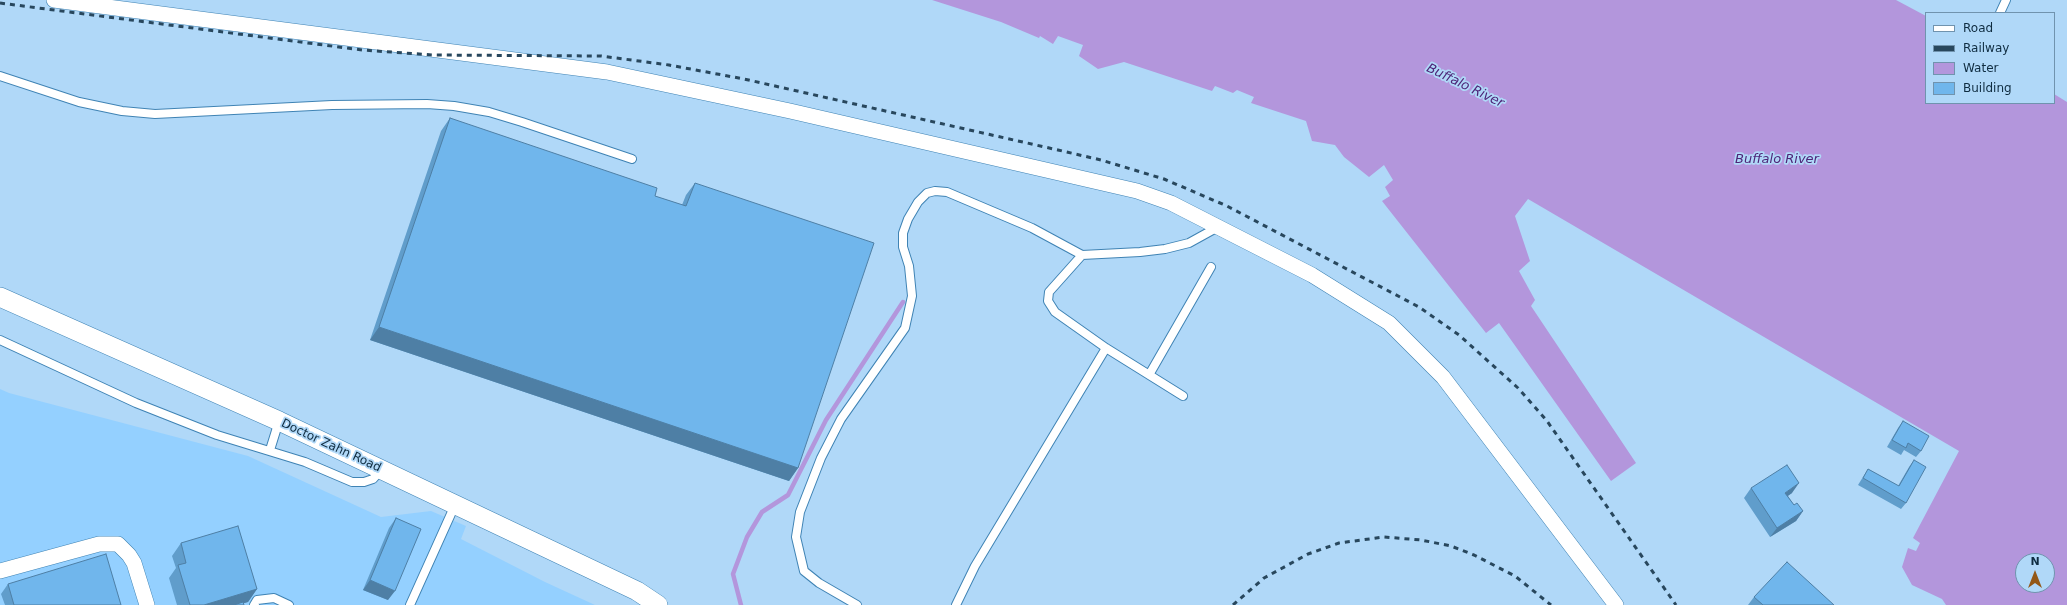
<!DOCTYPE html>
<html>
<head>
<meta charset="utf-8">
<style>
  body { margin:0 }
  #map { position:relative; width:2067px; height:605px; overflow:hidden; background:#b0d8f8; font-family:"DejaVu Sans",sans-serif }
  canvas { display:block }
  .legend { position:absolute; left:1925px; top:12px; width:130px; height:92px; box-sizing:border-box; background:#b0d8f8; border:1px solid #7093ae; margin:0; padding:5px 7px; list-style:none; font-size:12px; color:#0f2c40 }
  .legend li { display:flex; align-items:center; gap:8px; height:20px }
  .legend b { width:20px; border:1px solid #7093ae }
  .north { position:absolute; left:2015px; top:553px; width:40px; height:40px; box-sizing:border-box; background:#b0d8f8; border:1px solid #7093ae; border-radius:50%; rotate:0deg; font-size:11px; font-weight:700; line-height:16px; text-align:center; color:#0f2c40 }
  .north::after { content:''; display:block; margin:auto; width:14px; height:18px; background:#935817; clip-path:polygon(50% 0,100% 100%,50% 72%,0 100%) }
</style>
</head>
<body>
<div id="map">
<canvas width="2067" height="605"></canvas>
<ul class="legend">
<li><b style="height:5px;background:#fff"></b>Road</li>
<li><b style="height:5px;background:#28475d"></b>Railway</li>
<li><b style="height:11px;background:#b396dc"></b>Water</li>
<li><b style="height:11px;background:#70b6ec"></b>Building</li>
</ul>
<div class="north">N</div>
</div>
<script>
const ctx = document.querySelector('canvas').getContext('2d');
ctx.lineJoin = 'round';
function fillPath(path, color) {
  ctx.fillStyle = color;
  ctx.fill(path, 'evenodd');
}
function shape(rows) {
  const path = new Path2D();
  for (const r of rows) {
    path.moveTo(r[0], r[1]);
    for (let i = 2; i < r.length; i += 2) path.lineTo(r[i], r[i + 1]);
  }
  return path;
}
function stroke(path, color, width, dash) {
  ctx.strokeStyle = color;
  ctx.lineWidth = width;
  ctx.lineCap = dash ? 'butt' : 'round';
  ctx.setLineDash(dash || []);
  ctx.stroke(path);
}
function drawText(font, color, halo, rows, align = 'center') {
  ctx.font = font + ' "DejaVu Sans",sans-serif';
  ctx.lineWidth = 3.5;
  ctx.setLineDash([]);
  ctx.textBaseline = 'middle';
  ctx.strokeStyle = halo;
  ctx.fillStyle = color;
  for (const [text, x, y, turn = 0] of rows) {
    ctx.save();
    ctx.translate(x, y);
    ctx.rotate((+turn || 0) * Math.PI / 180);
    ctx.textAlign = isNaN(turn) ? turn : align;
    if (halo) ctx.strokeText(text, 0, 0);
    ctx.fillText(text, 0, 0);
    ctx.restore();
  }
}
fillPath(shape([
  [0,389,9,393,248,456,381,517,431,511,466,526,461,539,545,582,595,605,0,605]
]), '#94d0ff');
fillPath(shape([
  [932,0,1896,0,1926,16,1926,103,2054,103,2054,94,2067,102,2067,605,1946,605,1942,599,1912,585,1902,567,1908,548,1916,551,1920,543,1913,538,1959,451,1528,199,1515,216,1530,261,1519,271,1535,300,1531,306,1636,463,1611,481,1499,323,1486,333,1382,201,1390,196,1385,187,1393,180,1384,165,1369,177,1344,157,1335,145,1312,141,1306,121,1251,103,1254,97,1237,90,1233,93,1215,86,1212,91,1124,62,1098,69,1079,56,1083,45,1058,36,1053,44,1040,36,1039,38,1001,22],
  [2023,561,2047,561,2047,585,2023,585]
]), '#b396dc');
stroke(shape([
  [741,605,733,574,747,537,762,512,788,495,826,420,903,302]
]), '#b396dc', 4.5);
const service = shape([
  [2000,13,2006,0],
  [0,76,79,102,122,111,155,114,332,105,427,104,454,106,489,112,522,122,632,159],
  [1082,255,1049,292,1048,301,1055,312,1106,348,1183,396],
  [0,340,136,403,217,435,305,462,352,482,364,482,373,479,381,470],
  [1149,375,1211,267],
  [270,450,279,421],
  [254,605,257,600,274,598,289,605],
  [410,605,455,505],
  [857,605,819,583,804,571,796,537,800,512,821,458,841,419,905,328,912,296,909,266,903,247,903,233,908,219,918,202,927,193,935,191,947,192,1032,228,1082,255,1140,252,1165,249,1189,243,1218,227],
  [956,605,975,566,1106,348]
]);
const minor = shape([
  [54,0,607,72,790,111,1137,191,1171,203,1312,275,1389,323,1443,377,1616,605],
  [0,571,99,544,118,544,129,555,134,563,147,605]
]);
const tertiary = shape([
  [0,297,279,421,637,591,658,605]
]);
stroke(service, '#3f83b4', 10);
stroke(minor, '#3f83b4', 16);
stroke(tertiary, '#3f83b4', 20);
stroke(service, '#fff', 8);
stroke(minor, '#fff', 15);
stroke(tertiary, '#fff', 19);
stroke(shape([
  [0,3,362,50,433,55,601,56,669,65,744,79,1058,150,1101,160,1164,179,1227,206,1419,307,1459,335,1518,388,1547,421,1676,605],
  [1233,605,1264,578,1308,554,1339,543,1384,537,1421,540,1451,546,1474,555,1515,576,1551,605]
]), '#28475d', 3, [5, 5]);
fillPath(shape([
  [450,118,655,196,682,205,686,195,695,183,798,468,789,481,370,340,441,131],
  [1903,421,1921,451,1916,457,1904,450,1901,455,1887,447,1898,428],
  [1914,460,1906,503,1901,509,1858,485,1868,469,1898,486,1909,467],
  [1751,488,1792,493,1788,496,1794,505,1803,511,1796,521,1770,537,1744,498],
  [396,518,388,600,363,590,389,528],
  [181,543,257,589,248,602,243,603,244,605,177,605,169,578,176,568,172,556],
  [8,584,121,605,5,605,1,594],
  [1754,597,1834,605,1748,605]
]), '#609dcb');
fillPath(shape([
  [379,327,798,468,789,481,370,340],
  [1799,483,1792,493,1778,502,1785,493],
  [1803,511,1796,521,1770,537,1777,528],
  [370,580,395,591,388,600,363,590],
  [257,589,248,602,238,605,204,605]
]), '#4e7fa5');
const building = shape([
  [450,118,657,188,655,196,686,206,695,183,874,243,798,468,379,327,450,118],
  [1903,421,1929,436,1921,451,1908,443,1906,448,1892,440,1903,421],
  [1914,460,1926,467,1906,503,1863,478,1868,469,1899,486,1914,460],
  [1787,465,1799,483,1785,493,1794,505,1797,503,1803,511,1777,528,1751,488,1787,465],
  [396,518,421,529,395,591,370,580,396,518],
  [238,526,257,589,204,605,190,605,178,565,186,563,181,543,238,526],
  [106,554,121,605,14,605,8,584,106,554],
  [1787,562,1834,605,1763,605,1754,597,1787,562],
  [243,602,244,605,234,605,243,602]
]);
fillPath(building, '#70b6ec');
stroke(building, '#4e7fa5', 1);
drawText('12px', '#0f2c40', '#b0d8f8', [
  ["Doctor Zahn Road",331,446,25]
]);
drawText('italic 13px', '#4d2477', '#b0d8f8', [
  ["Buffalo River",1465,86,26],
  ["Buffalo River",1777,160]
]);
</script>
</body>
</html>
